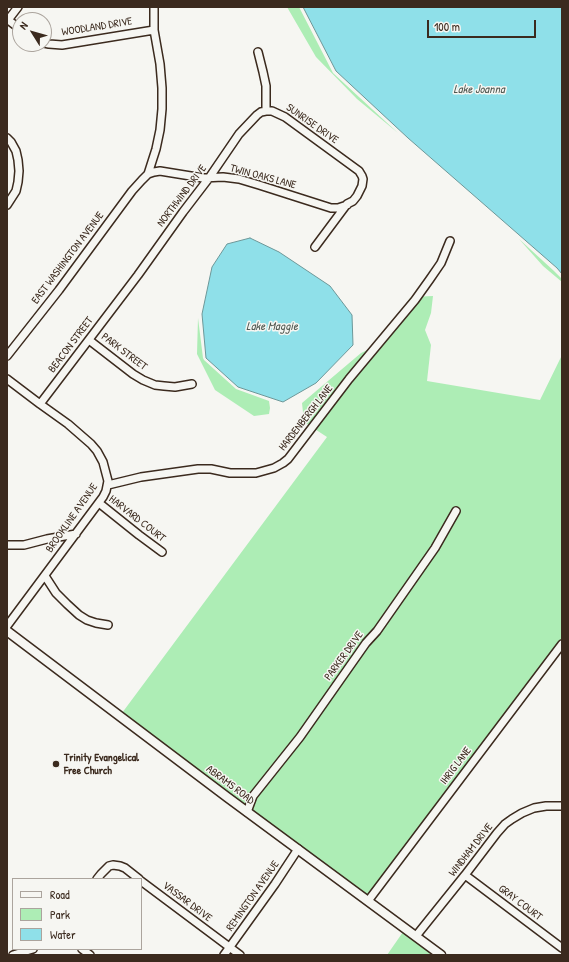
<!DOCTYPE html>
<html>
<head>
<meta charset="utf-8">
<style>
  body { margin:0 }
  #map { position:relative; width:569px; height:962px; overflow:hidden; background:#f6f6f2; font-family:"Patrick Hand",sans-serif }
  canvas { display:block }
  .frame { position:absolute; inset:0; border:8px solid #3b2a1e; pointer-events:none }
  .legend { position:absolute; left:12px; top:878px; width:130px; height:72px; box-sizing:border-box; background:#f6f6f2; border:1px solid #aba49d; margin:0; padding:5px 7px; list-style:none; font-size:12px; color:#3b2a1e }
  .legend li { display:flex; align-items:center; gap:8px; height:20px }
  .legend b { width:20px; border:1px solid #aba49d }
  .north { position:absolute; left:12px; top:12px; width:40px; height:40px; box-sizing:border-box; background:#f6f6f2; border:1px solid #aba49d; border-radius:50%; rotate:307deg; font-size:11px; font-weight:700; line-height:16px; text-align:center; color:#3b2a1e }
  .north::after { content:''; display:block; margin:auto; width:14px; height:18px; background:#3b2a1e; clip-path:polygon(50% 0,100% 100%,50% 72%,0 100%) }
  .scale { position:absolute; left:427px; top:20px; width:109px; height:18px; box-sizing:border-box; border:2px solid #3b2a1e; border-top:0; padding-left:5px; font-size:12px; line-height:14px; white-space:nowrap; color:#3b2a1e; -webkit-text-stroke:3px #f6f6f2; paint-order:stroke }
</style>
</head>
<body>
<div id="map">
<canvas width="569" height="962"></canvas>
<div class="frame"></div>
<ul class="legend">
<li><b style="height:5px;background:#f6f6f2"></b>Road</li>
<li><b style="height:11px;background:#adedb5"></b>Park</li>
<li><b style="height:11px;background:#8fe0e9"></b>Water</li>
</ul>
<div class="north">N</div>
<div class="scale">100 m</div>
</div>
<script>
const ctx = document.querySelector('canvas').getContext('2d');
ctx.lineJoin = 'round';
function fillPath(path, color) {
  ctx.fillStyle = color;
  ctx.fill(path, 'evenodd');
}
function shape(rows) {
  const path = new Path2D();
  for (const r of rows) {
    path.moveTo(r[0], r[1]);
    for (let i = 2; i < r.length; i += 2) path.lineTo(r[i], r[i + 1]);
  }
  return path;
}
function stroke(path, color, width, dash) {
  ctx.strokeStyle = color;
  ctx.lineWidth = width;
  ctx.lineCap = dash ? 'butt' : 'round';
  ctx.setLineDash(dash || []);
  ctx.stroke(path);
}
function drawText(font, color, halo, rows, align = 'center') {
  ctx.font = font + ' "Patrick Hand",sans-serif';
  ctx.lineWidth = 3;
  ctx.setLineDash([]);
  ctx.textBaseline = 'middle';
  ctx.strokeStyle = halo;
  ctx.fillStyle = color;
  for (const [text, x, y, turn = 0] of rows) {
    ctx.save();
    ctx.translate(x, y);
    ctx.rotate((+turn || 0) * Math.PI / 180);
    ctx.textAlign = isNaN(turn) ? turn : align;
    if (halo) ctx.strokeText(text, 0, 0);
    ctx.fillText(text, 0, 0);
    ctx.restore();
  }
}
fillPath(shape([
  [287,7,299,7,333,73,398,133,357,99,316,57],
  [519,239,554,271,562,279,562,282,543,266],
  [433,296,431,313,425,330,431,345,427,381,540,400,562,355,562,638,371,899,229,794,122,713,327,437,304,422,302,403,361,353,380,344,398,314,411,297],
  [198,318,203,358,204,360,236,389,269,401,270,408,269,414,254,416,215,390,197,354],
  [403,932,435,955,387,955]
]), '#adedb5');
const water = shape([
  [303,7,562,7,562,274,557,268,408,138,336,71,303,7],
  [250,238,279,252,330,286,352,315,353,345,316,383,283,402,238,387,206,358,202,314,212,267,227,244,250,238]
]);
fillPath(water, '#8fe0e9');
stroke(water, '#6d9798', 1);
const minor = shape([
  [7,19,20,29],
  [8,20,18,7],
  [44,43,49,44,62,45,154,30],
  [258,52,263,72,266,86,266,111],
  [7,138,11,142,16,151,18,160,19,171,18,182,16,191,7,205],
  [148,174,156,149,160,130,162,109,162,88,160,64,154,30,154,7],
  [89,340,133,374,143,380,155,385,164,386,175,387,192,384],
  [7,356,59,290,132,191,142,180,148,174,154,172,160,171,203,178,223,177,239,179,259,185,331,208,338,208,347,205],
  [7,379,40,404,68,424,91,444,97,451,103,462,108,481,106,491,103,497,7,626],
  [40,404,138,275,183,212,209,178,239,134,257,115,261,112,266,111,272,111,285,117,359,171,362,176,363,179,362,186,357,196,353,201,347,204,315,247],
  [108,485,141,477,198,469,211,469,230,473,256,473,274,468,283,463,288,459,349,379,415,300,430,279,441,263,450,241],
  [99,503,139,535,162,552],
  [7,545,24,545,47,539,76,534],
  [45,576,56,593,67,604,79,615,87,620,96,623,108,625],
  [247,812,253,796,300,737,366,643,377,631,435,548,456,511],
  [465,875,562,948],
  [97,879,101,874,109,866,113,865,120,866,125,868,139,879],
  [141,881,240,955],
  [368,901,562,644],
  [416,936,465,875,497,833,505,824,512,819,522,813,534,808,546,806,562,806],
  [82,949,90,955],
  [13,955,33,949],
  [224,955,275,884,298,849]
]);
const tertiary = shape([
  [7,631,227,797,441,955]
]);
stroke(minor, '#3b2a1e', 10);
stroke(tertiary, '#3b2a1e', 11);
stroke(minor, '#f6f6f2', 7);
stroke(tertiary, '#f6f6f2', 8);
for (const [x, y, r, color] of [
  [56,764,4,"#3b2a1e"]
]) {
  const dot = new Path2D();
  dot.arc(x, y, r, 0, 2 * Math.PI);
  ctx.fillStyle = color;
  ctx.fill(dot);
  stroke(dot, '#f6f6f2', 1.5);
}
drawText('11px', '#3b2a1e', '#f6f6f2', [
  ["WOODLAND DRIVE",97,27,-9],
  ["SUNRISE DRIVE",312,124,35],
  ["TWIN OAKS LANE",263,177,15],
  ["NORTHWIND DRIVE",182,196,-53],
  ["EAST WASHINGTON AVENUE",68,258,-53],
  ["BEACON STREET",71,345,-53],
  ["PARK STREET",124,352,37],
  ["HARDENBERGH LANE",306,418,-52],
  ["BROOKLINE AVENUE",72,518,-55],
  ["HARVARD COURT",137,519,38],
  ["PARKER DRIVE",344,656,-54],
  ["IHRIG LANE",456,766,-53],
  ["ABRAMS ROAD",230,785,37],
  ["WINDHAM DRIVE",471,850,-52],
  ["REMINGTON AVENUE",253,896,-55],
  ["VASSAR DRIVE",187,902,37],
  ["GRAY COURT",520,903,37]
]);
drawText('bold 11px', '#3b2a1e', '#f6f6f2', [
  ["Trinity Evangelical",64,758],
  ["Free Church",64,771]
], 'left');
drawText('italic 12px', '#505851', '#f6f6f2', [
  ["Lake Joanna",479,90],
  ["Lake Maggie",272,327]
]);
</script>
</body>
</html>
